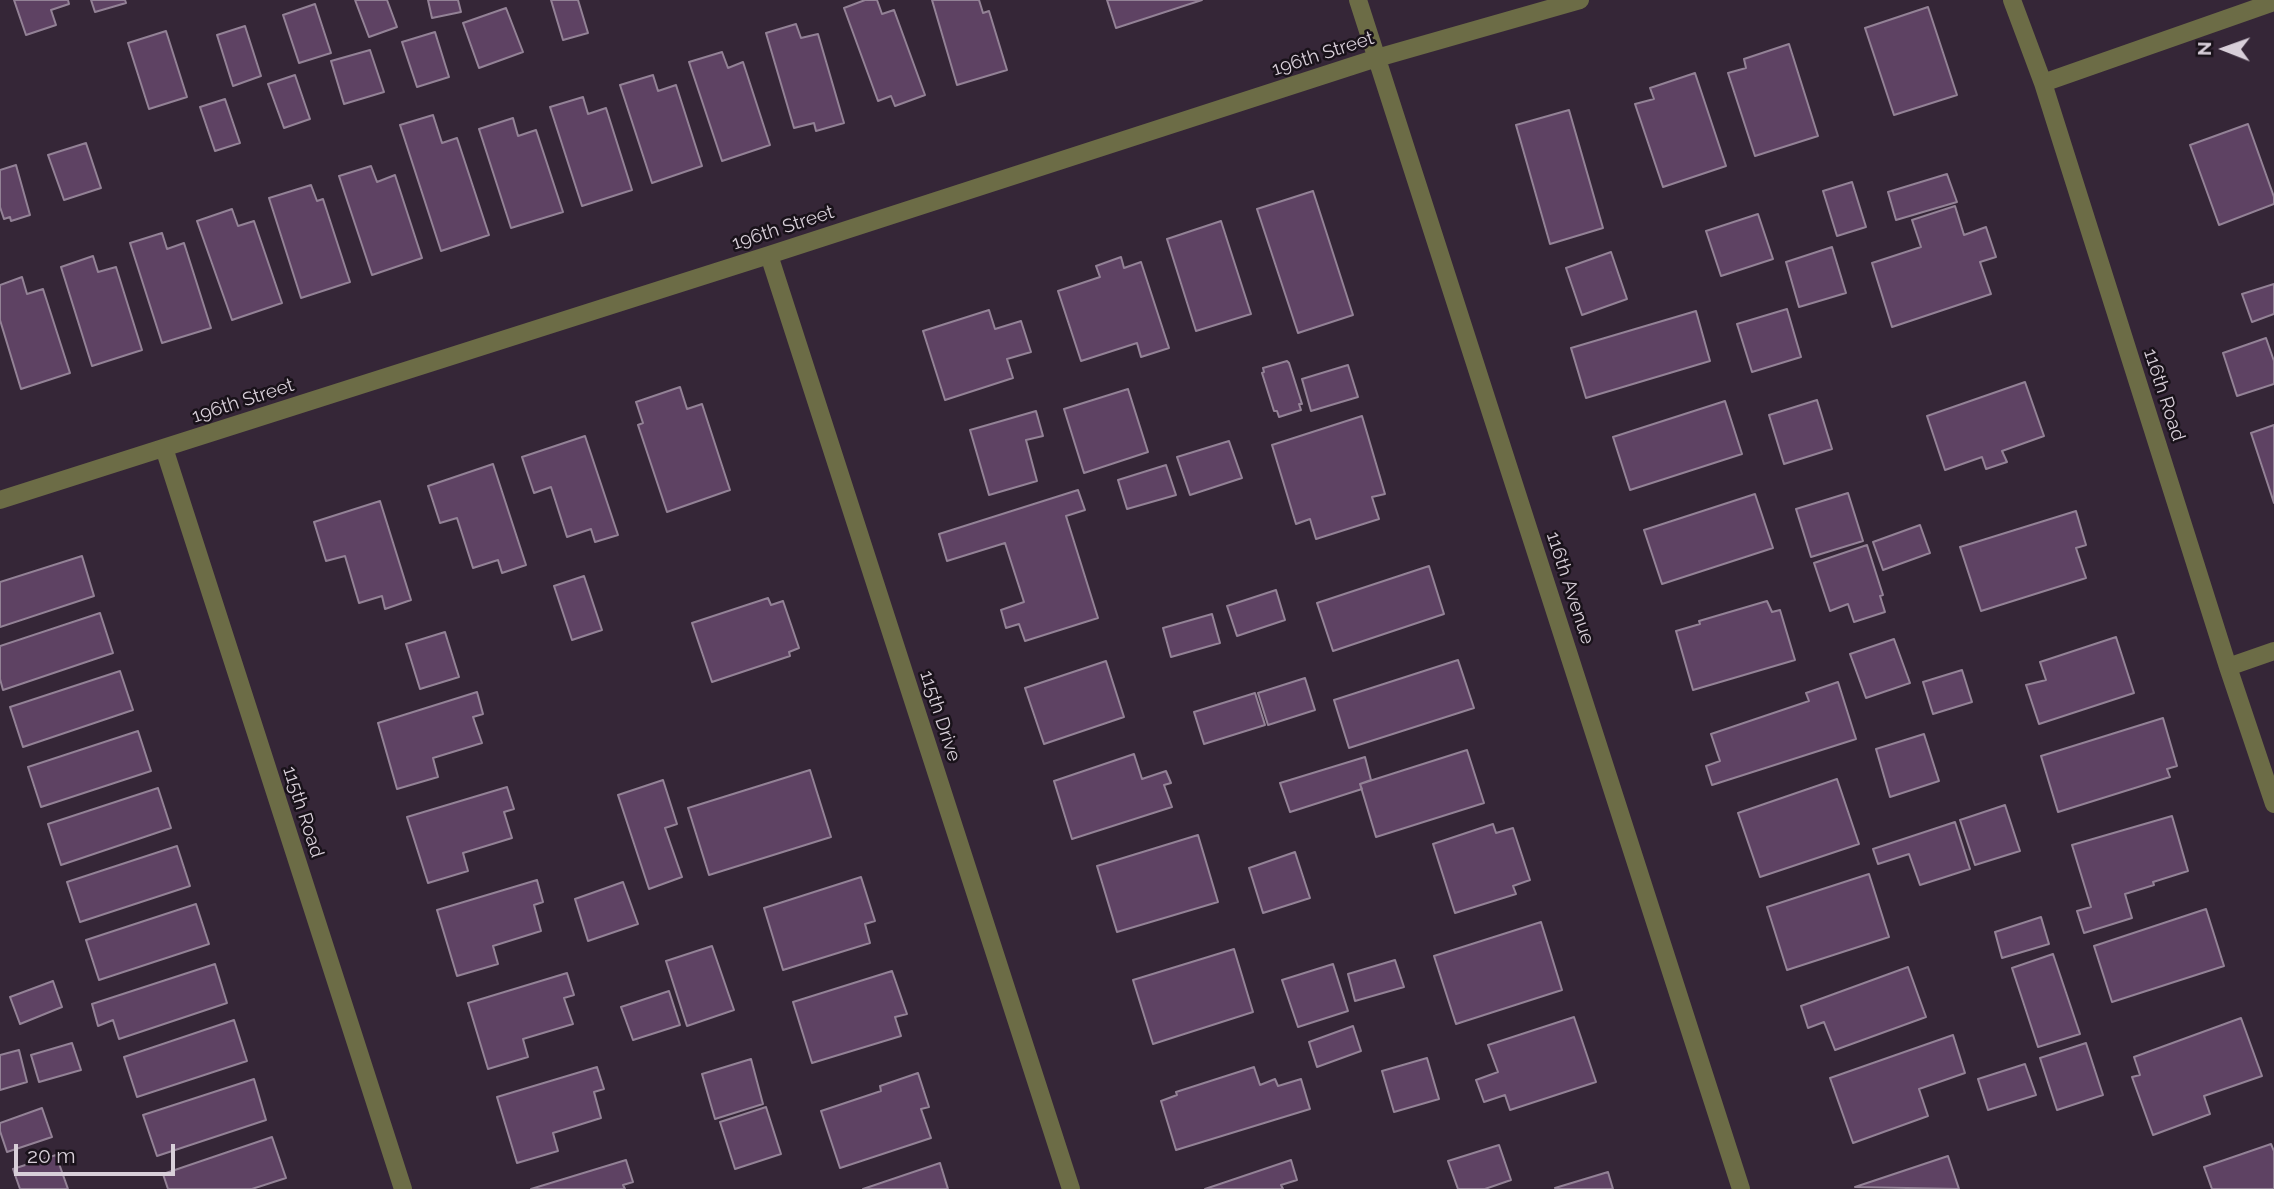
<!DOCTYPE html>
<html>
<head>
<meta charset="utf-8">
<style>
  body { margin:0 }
  #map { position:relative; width:2274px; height:1189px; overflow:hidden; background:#352637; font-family:Raleway,sans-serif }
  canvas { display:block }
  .north { position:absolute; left:2190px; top:14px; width:70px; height:70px; -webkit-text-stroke:5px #19121a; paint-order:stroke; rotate:271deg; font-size:19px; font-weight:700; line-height:28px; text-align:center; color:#d8cfd9 }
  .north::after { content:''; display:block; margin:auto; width:24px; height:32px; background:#d8cfd9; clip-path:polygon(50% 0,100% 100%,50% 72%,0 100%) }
  .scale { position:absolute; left:14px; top:1144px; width:161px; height:32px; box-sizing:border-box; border:4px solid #d8cfd9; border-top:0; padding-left:9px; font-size:21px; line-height:24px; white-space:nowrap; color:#d8cfd9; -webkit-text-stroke:5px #19121a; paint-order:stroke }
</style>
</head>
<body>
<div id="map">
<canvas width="2274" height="1189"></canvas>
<div class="north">N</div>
<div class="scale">20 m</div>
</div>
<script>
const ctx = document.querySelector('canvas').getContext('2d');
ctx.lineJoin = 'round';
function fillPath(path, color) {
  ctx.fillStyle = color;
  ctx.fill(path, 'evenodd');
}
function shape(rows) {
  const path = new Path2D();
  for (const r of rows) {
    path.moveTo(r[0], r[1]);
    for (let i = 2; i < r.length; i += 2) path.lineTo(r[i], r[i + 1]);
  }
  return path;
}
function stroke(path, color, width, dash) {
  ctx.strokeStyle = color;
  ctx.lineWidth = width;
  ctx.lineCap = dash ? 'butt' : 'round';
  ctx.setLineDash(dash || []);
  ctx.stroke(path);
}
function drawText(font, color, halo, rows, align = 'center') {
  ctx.font = font + ' Raleway,sans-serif';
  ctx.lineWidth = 5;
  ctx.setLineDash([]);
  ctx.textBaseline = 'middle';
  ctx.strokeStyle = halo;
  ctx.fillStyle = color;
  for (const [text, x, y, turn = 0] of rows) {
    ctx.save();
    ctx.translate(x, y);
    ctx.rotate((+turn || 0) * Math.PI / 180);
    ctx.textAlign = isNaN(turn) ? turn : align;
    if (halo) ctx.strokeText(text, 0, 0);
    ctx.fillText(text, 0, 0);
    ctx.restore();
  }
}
const building = shape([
  [14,0,68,0,69,4,51,10,56,25,26,35,14,0],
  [91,0,125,0,126,3,95,12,91,0],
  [355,0,387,0,397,27,369,37,355,0],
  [428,0,458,0,461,12,432,18,428,0],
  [551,0,578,0,588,33,563,40,551,0],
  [865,0,877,0,882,14,894,10,925,95,895,106,891,96,878,101,844,8,865,0],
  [932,0,979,0,983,13,989,11,1007,70,957,85,932,0],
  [1107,0,1202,0,1116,28,1107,0],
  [315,4,331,53,299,63,283,15,315,4],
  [1928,7,1957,95,1894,115,1865,28,1928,7],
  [506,8,523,52,479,68,463,23,506,8],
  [796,24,801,38,818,34,844,123,816,131,814,123,794,128,766,33,796,24],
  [245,26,261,76,233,86,217,35,245,26],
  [166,31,187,97,149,109,128,43,166,31],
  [435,32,449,77,417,87,402,42,435,32],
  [1789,44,1818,136,1755,156,1728,73,1746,68,1744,59,1789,44],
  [370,50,384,92,344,104,331,61,370,50],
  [722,52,728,68,743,62,770,145,722,161,689,62,722,52],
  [1695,73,1726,166,1663,187,1635,104,1654,99,1650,88,1695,73],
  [295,75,310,119,284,128,268,84,295,75],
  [653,75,658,91,676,85,702,166,652,183,620,85,653,75],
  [583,97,588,114,606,108,632,190,582,206,550,107,583,97],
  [225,99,240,143,215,151,200,107,225,99],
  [1569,110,1603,228,1550,244,1516,125,1569,110],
  [433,115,442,143,457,138,489,235,441,251,400,125,433,115],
  [513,118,518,136,536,130,563,212,511,228,479,129,513,118],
  [2248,124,2274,197,2274,204,2219,225,2190,145,2248,124],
  [86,143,101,188,64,200,48,155,86,143],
  [16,165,30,215,11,221,10,217,4,219,0,207,0,170,16,165],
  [371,166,377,182,395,175,422,258,372,275,339,176,371,166],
  [1947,174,1957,202,1896,220,1888,192,1947,174],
  [1852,182,1866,227,1837,236,1823,191,1852,182],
  [311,185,317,201,323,199,350,282,301,298,269,198,311,185],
  [1313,191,1353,315,1298,333,1257,209,1313,191],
  [1955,206,1964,235,1986,227,1996,257,1980,262,1991,294,1892,327,1872,263,1921,247,1912,220,1955,206],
  [232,209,238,226,254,221,282,303,232,320,197,221,232,209],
  [1758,214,1773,259,1721,276,1706,231,1758,214],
  [1221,221,1251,314,1196,331,1167,239,1221,221],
  [162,233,167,249,184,243,211,328,162,343,130,243,162,233],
  [1832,247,1846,293,1799,307,1786,262,1832,247],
  [1611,252,1627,299,1582,315,1566,268,1611,252],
  [93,256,98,272,116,267,142,350,92,366,61,267,93,256],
  [1121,257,1124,268,1141,262,1169,348,1141,357,1137,343,1081,361,1058,291,1100,277,1096,266,1121,257],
  [22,277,27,294,43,289,70,373,21,389,0,320,0,285,22,277],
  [2274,284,2274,314,2252,322,2242,294,2274,284],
  [1787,309,1801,357,1752,372,1737,324,1787,309],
  [989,310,995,329,1021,321,1031,352,1007,359,1013,378,945,400,923,331,989,310],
  [1696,311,1710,361,1586,398,1571,348,1696,311],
  [2266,338,2274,361,2274,384,2237,396,2223,353,2266,338],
  [1287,361,1289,363,1302,404,1299,404,1301,410,1279,417,1277,411,1274,411,1262,373,1264,372,1263,368,1287,361],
  [1348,365,1358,397,1311,411,1302,379,1348,365],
  [2025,382,2044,436,2002,451,2007,462,1986,469,1982,457,1945,470,1927,416,2025,382],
  [680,387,687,409,702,404,730,490,667,512,638,425,643,423,636,402,680,387],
  [1128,389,1148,452,1084,473,1064,409,1128,389],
  [1817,400,1832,449,1784,464,1769,415,1817,400],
  [1725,401,1742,454,1630,490,1613,437,1725,401],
  [1036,411,1043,436,1026,440,1037,481,989,495,970,430,1036,411],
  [1362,416,1385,494,1372,497,1379,519,1316,539,1310,519,1296,524,1272,445,1362,416],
  [2274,425,2274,503,2251,433,2274,425],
  [585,436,618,535,595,542,591,529,567,537,551,487,534,493,522,457,585,436],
  [1229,441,1242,478,1190,495,1177,457,1229,441],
  [493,464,526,565,502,573,498,560,473,568,457,518,440,523,428,486,493,464],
  [1166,465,1176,495,1127,509,1118,480,1166,465],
  [1078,490,1085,510,1066,516,1098,618,1025,641,1019,624,1006,628,1001,610,1024,602,1005,543,947,561,939,534,1078,490],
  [1848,493,1863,541,1811,557,1796,509,1848,493],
  [1755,494,1773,548,1662,584,1644,530,1755,494],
  [380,501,411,600,385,609,382,596,359,603,345,556,326,561,314,522,380,501],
  [2076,511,2086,545,2076,548,2086,578,1981,611,1960,547,2076,511],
  [1920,525,1930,553,1883,570,1873,542,1920,525],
  [1867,545,1883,595,1880,596,1885,612,1854,622,1848,604,1830,611,1814,563,1867,545],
  [82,556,94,596,0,627,0,582,82,556],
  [1429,566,1444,614,1333,651,1317,603,1429,566],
  [584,576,602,630,572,640,554,586,584,576],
  [1276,590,1285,620,1237,636,1227,606,1276,590],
  [768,598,771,605,783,601,799,648,789,652,790,656,712,682,692,623,768,598],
  [1767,601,1772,612,1780,610,1795,660,1693,690,1676,631,1700,624,1699,621,1767,601],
  [100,613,113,653,3,690,0,679,0,646,100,613],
  [1212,614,1220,643,1171,657,1163,628,1212,614],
  [445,632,459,677,420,689,406,644,445,632],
  [2116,637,2134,693,2039,724,2026,685,2046,680,2040,662,2116,637],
  [1894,639,1910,683,1866,698,1850,654,1894,639],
  [1458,660,1474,708,1349,748,1334,700,1458,660],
  [1106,661,1124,717,1044,744,1025,688,1106,661],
  [1962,670,1972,702,1933,714,1923,682,1962,670],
  [120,671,133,710,23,747,10,707,120,671],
  [1305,678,1315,710,1268,725,1258,693,1305,678],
  [1838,682,1856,739,1712,785,1706,766,1720,761,1711,734,1809,701,1806,693,1838,682],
  [477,692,483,714,473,717,482,743,433,758,438,777,397,789,378,723,477,692],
  [1255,693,1265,725,1204,744,1194,712,1255,693],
  [2163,718,2177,766,2167,769,2170,777,2058,812,2041,756,2163,718],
  [138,731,151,771,41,807,28,767,138,731],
  [1924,734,1939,781,1890,797,1876,749,1924,734],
  [1467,750,1484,803,1376,837,1360,784,1467,750],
  [1134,754,1142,779,1166,771,1171,783,1164,785,1172,807,1072,839,1054,781,1134,754],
  [1365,757,1371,780,1360,784,1362,789,1290,812,1280,783,1365,757],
  [810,770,831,837,709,875,688,808,810,770],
  [1837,779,1859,844,1760,877,1738,813,1837,779],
  [663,780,677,824,665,828,682,877,649,889,618,795,663,780],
  [507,787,514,809,504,812,512,838,463,853,468,871,428,883,407,817,507,787],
  [158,788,171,828,61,865,48,824,158,788],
  [2005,805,2020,851,1975,865,1960,820,2005,805],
  [2172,816,2188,871,2153,882,2154,885,2125,894,2132,918,2084,933,2077,911,2091,907,2072,845,2172,816],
  [1955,822,1970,869,1920,885,1909,854,1878,864,1873,849,1955,822],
  [1493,824,1496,833,1513,828,1530,880,1513,886,1516,894,1455,913,1433,844,1493,824],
  [1198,835,1218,902,1117,932,1097,866,1198,835],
  [177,846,190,886,80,922,67,882,177,846],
  [1295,852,1310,898,1263,913,1249,868,1295,852],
  [1869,874,1889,937,1787,970,1767,907,1869,874],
  [861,877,875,921,865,924,870,943,783,970,764,908,861,877],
  [537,880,543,902,534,905,541,931,493,946,498,964,457,976,437,910,537,880],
  [623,882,638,924,588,941,575,899,623,882],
  [196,904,209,944,99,980,86,940,196,904],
  [2206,909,2224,966,2112,1002,2094,946,2206,909],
  [2041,917,2049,944,2002,958,1995,932,2041,917],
  [1541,922,1562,990,1456,1024,1434,956,1541,922],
  [712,946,734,1010,687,1026,666,961,712,946],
  [1234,949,1253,1012,1153,1044,1133,980,1234,949],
  [2053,954,2080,1034,2038,1047,2012,968,2053,954],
  [1395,960,1404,987,1355,1001,1348,974,1395,960],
  [215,964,227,1003,119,1039,113,1020,98,1026,92,1004,215,964],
  [1333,964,1348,1011,1298,1027,1282,980,1333,964],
  [1908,967,1926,1017,1835,1050,1824,1022,1808,1028,1801,1006,1908,967],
  [892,971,907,1014,895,1017,901,1036,812,1063,793,1002,892,971],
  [567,973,574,995,564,998,573,1024,523,1039,528,1057,488,1069,468,1003,567,973],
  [53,981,62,1007,20,1024,10,997,53,981],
  [669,991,680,1025,633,1040,621,1007,669,991],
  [1574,1017,1596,1082,1510,1110,1505,1095,1484,1102,1476,1080,1498,1072,1488,1045,1574,1017],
  [2241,1018,2262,1076,2204,1096,2210,1114,2153,1135,2132,1077,2140,1075,2134,1057,2241,1018],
  [234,1020,247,1061,137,1097,124,1057,234,1020],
  [1353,1026,1361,1051,1317,1067,1309,1042,1353,1026],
  [1953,1035,1965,1073,1919,1089,1928,1116,1853,1143,1830,1078,1953,1035],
  [72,1043,81,1070,39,1082,31,1055,72,1043],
  [2086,1043,2103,1095,2057,1110,2040,1058,2086,1043],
  [19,1050,27,1082,0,1090,0,1055,19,1050],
  [1427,1058,1439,1099,1394,1112,1382,1071,1427,1058],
  [751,1059,763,1104,715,1119,702,1074,751,1059],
  [2025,1064,2036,1095,1988,1110,1978,1079,2025,1064],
  [597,1067,604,1089,594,1092,601,1118,553,1133,558,1151,517,1163,497,1097,597,1067],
  [1254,1067,1260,1085,1275,1079,1278,1086,1301,1079,1310,1109,1176,1150,1161,1101,1177,1095,1176,1092,1254,1067],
  [918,1073,929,1107,921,1109,931,1138,840,1168,821,1111,881,1091,880,1086,918,1073],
  [254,1079,266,1120,157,1156,143,1115,254,1079],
  [766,1107,781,1154,735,1169,720,1122,766,1107],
  [42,1108,52,1137,7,1152,0,1131,0,1123,42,1108],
  [272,1137,286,1178,252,1189,168,1189,163,1174,272,1137],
  [2271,1144,2274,1151,2274,1189,2212,1189,2204,1167,2271,1144],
  [1499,1145,1511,1180,1485,1189,1458,1189,1448,1161,1499,1145],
  [56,1155,68,1189,20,1189,13,1169,56,1155],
  [1948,1156,1959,1189,1855,1187,1948,1156],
  [626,1160,633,1182,623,1185,625,1189,531,1189,626,1160],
  [1291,1160,1297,1180,1281,1185,1283,1189,1205,1189,1291,1160],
  [940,1163,948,1189,863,1189,940,1163],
  [1608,1172,1613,1189,1556,1189,1555,1188,1608,1172]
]);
fillPath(building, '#5e4263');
stroke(building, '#938296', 2);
stroke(shape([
  [1358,0,1741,1189],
  [2012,0,2043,83,2228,667,2274,804],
  [2043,83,2274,2],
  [769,255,1071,1189],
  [164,448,403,1189],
  [0,500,769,255,1377,58,1580,0],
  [2228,667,2274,651]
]), '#6c6c46', 18);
drawText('19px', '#d8cfd9', '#19121a', [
  ["196th Street",1323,54,-18],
  ["196th Street",783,228,-18],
  ["116th Road",2164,395,72],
  ["196th Street",243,401,-18],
  ["116th Avenue",1570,588,72],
  ["115th Drive",940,716,72],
  ["115th Road",303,812,72]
]);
</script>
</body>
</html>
